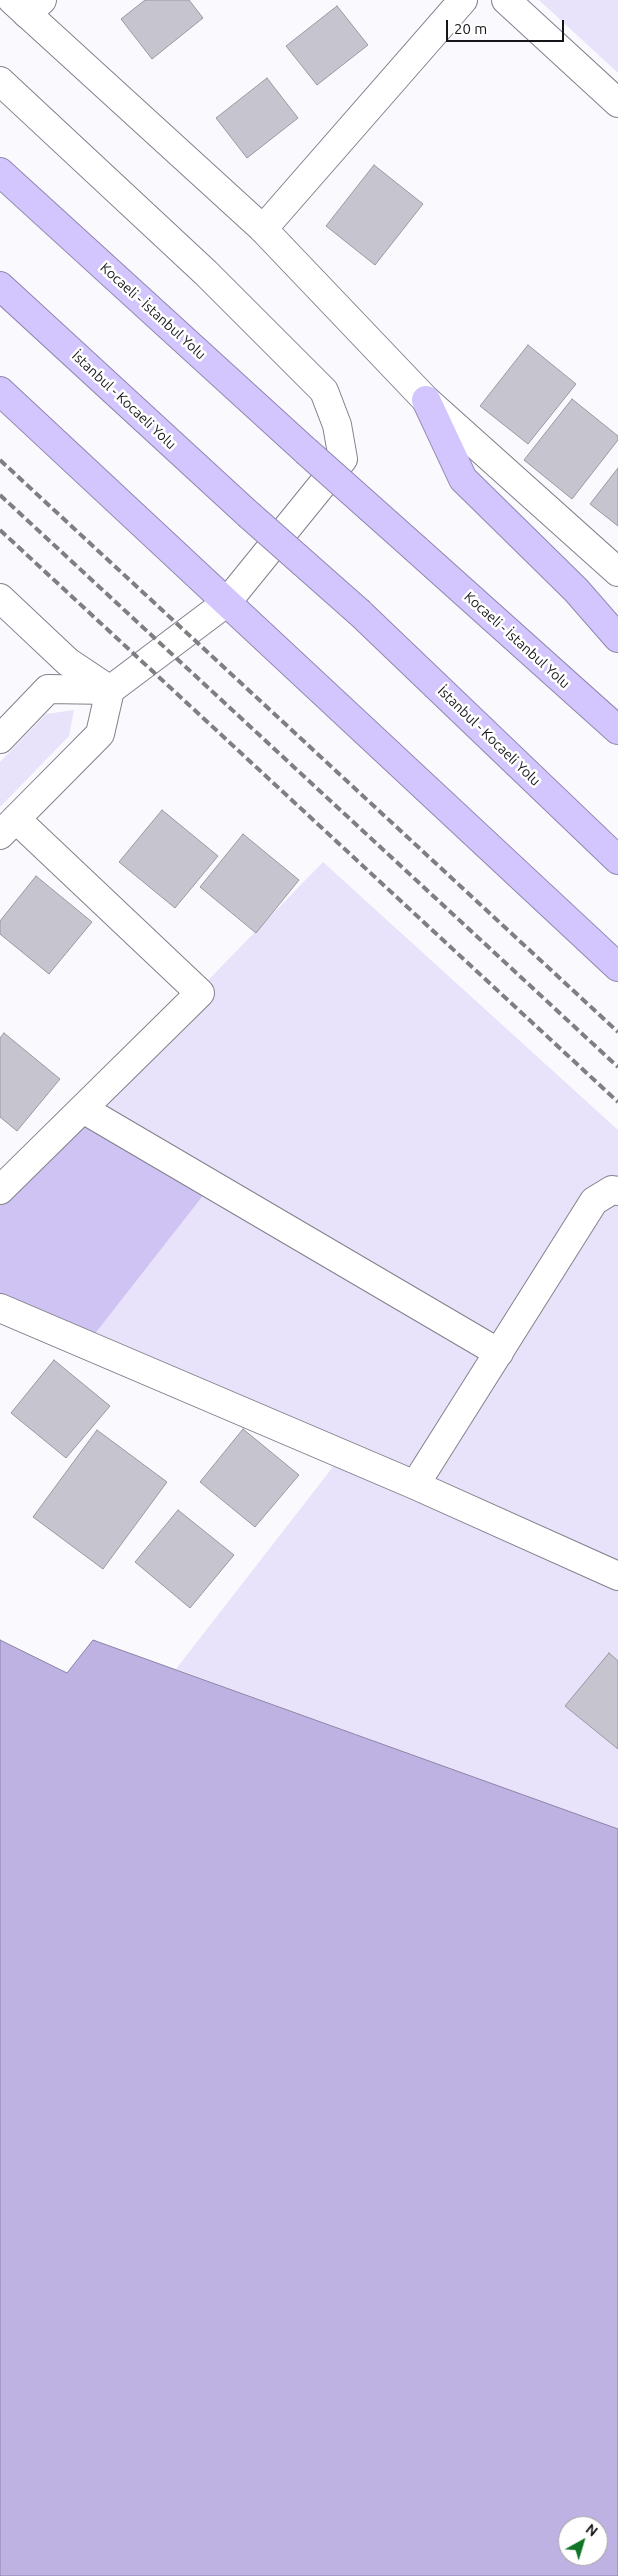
<!DOCTYPE html>
<html>
<head>
<meta charset="utf-8">
<style>
  body { margin:0 }
  #map { position:relative; width:618px; height:2576px; overflow:hidden; background:#faf9fe; font-family:Ubuntu,sans-serif }
  canvas { display:block }
  .north { position:absolute; left:558px; top:2516px; width:50px; height:50px; box-sizing:border-box; background:#fff; border:1px solid #a2a1a3; border-radius:50%; rotate:39deg; font-size:14px; font-weight:700; line-height:20px; text-align:center; color:#161519 }
  .north::after { content:''; display:block; margin:auto; width:18px; height:22px; background:#0f7426; clip-path:polygon(50% 0,100% 100%,50% 72%,0 100%) }
  .scale { position:absolute; left:446px; top:20px; width:118px; height:22px; box-sizing:border-box; border:2px solid #161519; border-top:0; padding-left:6px; font-size:15px; line-height:18px; white-space:nowrap; color:#161519; -webkit-text-stroke:4px #fff; paint-order:stroke }
</style>
</head>
<body>
<div id="map">
<canvas width="618" height="2576"></canvas>
<div class="north">N</div>
<div class="scale">20 m</div>
</div>
<script>
const ctx = document.querySelector('canvas').getContext('2d');
ctx.lineJoin = 'round';
function fillPath(path, color) {
  ctx.fillStyle = color;
  ctx.fill(path, 'evenodd');
}
function shape(rows) {
  const path = new Path2D();
  for (const r of rows) {
    path.moveTo(r[0], r[1]);
    for (let i = 2; i < r.length; i += 2) path.lineTo(r[i], r[i + 1]);
  }
  return path;
}
function stroke(path, color, width, dash) {
  ctx.strokeStyle = color;
  ctx.lineWidth = width;
  ctx.lineCap = dash ? 'butt' : 'round';
  ctx.setLineDash(dash || []);
  ctx.stroke(path);
}
function drawText(font, color, halo, rows, align = 'center') {
  ctx.font = font + ' Ubuntu,sans-serif';
  ctx.lineWidth = 5;
  ctx.setLineDash([]);
  ctx.textBaseline = 'middle';
  ctx.strokeStyle = halo;
  ctx.fillStyle = color;
  for (const [text, x, y, turn = 0] of rows) {
    ctx.save();
    ctx.translate(x, y);
    ctx.rotate((+turn || 0) * Math.PI / 180);
    ctx.textAlign = isNaN(turn) ? turn : align;
    if (halo) ctx.strokeText(text, 0, 0);
    ctx.fillText(text, 0, 0);
    ctx.restore();
  }
}
fillPath(shape([
  [539,0,618,0,618,73],
  [74,710,69,736,0,807,0,762,46,714],
  [323,862,618,1130,618,1829,176,1669,343,1454,86,1345,83,1109]
]), '#e8e2fa');
fillPath(shape([
  [83,1109,212,1184,86,1345,0,1308,0,1190]
]), '#cec3f3');
const water = shape([
  [0,1640,67,1673,93,1640,618,1829,618,2576,0,2576,0,1640],
  [568,2526,598,2526,598,2556,568,2556,568,2526]
]);
fillPath(water, '#beb2e2');
stroke(water, '#8c83a6', 1);
const building = shape([
  [145,0,189,0,203,18,152,59,121,19,145,0],
  [337,6,368,45,317,85,286,46,337,6],
  [267,78,298,118,247,158,216,118,267,78],
  [374,165,423,204,375,265,326,226,374,165],
  [528,345,576,384,528,444,480,406,528,345],
  [572,399,618,436,618,440,572,499,524,460,572,399],
  [618,468,618,526,590,504,618,468],
  [162,810,218,856,175,908,119,862,162,810],
  [243,834,299,880,256,933,200,887,243,834],
  [36,876,92,922,49,974,0,934,0,921,36,876],
  [4,1033,60,1079,17,1131,0,1117,0,1038,4,1033],
  [54,1360,110,1406,66,1458,11,1413,54,1360],
  [243,1429,299,1475,255,1527,200,1482,243,1429],
  [97,1430,167,1482,103,1569,33,1517,97,1430],
  [178,1510,234,1555,190,1608,135,1562,178,1510],
  [609,1653,618,1661,618,1749,565,1706,609,1653]
]);
fillPath(building, '#c6c4cf');
stroke(building, '#9a98a3', 1);
const street = shape([
  [506,0,618,103],
  [27,14,42,0],
  [263,229,463,0],
  [0,598,68,662,110,690],
  [83,1109,499,1353],
  [0,1190,200,993,16,819],
  [0,1308,415,1485,618,1576],
  [415,1485,594,1201,612,1190,618,1191]
]);
const secondary = shape([
  [12,0,263,229,426,400,618,572],
  [0,81,206,273,324,391,337,425,343,459,227,602,110,690,48,689,0,739],
  [0,835,100,734,110,690]
]);
const highway = shape([
  [0,172,306,451],
  [0,286,248,514],
  [0,391,618,967],
  [426,400,463,479,576,590,618,638],
  [416,549,618,730],
  [360,613,618,860]
]);
stroke(street, '#83818c', 30);
stroke(secondary, '#83818c', 30);
stroke(highway, '#9187ae', 30);
stroke(street, '#fff', 28);
stroke(secondary, '#fff', 28);
stroke(highway, '#d3c5fe', 28);
stroke(shape([
  [0,460,618,1032],
  [0,495,618,1067],
  [0,530,618,1102]
]), '#7f7e83', 4, [8, 4]);
const highwayBridge = shape([
  [306,451,416,549],
  [248,514,360,613]
]);
stroke(highwayBridge, '#9187ae', 30, []);
stroke(highwayBridge, '#d3c5fe', 28);
drawText('14px', '#161519', '#fff', [
  ["Kocaeli - İstanbul Yolu",153,311,42],
  ["İstanbul - Kocaeli Yolu",124,400,43],
  ["Kocaeli - İstanbul Yolu",517,640,42],
  ["İstanbul - Kocaeli Yolu",489,736,44]
]);
</script>
</body>
</html>
